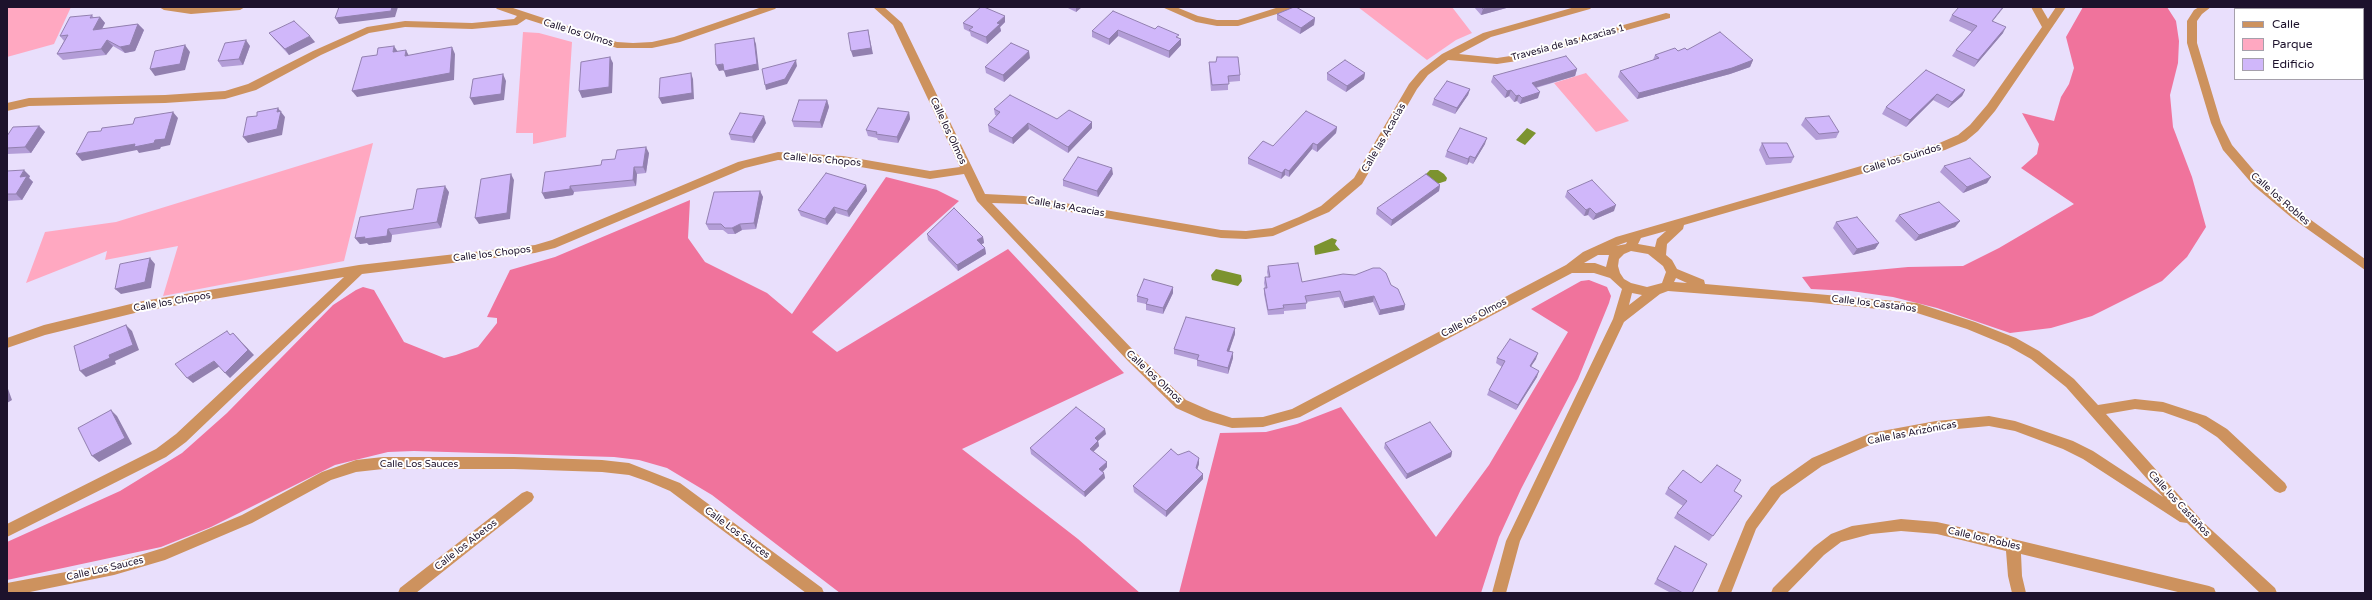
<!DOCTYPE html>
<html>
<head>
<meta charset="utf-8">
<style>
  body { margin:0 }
  #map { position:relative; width:2372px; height:600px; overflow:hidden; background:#e9dffc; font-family:"Varela Round",sans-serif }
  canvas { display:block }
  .frame { position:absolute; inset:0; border:8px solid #1d122c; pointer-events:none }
  .legend { position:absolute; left:2234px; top:8px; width:130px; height:72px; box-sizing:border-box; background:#fff; border:1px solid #a5a0ab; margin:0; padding:5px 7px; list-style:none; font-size:12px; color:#1d122c }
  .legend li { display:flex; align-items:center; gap:8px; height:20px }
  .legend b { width:20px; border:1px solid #a5a0ab }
</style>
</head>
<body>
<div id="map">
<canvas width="2372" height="600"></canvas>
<div class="frame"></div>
<ul class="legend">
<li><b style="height:5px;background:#cd925e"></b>Calle</li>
<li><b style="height:11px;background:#ffa8c1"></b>Parque</li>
<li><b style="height:11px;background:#d0b7fa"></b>Edificio</li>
</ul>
</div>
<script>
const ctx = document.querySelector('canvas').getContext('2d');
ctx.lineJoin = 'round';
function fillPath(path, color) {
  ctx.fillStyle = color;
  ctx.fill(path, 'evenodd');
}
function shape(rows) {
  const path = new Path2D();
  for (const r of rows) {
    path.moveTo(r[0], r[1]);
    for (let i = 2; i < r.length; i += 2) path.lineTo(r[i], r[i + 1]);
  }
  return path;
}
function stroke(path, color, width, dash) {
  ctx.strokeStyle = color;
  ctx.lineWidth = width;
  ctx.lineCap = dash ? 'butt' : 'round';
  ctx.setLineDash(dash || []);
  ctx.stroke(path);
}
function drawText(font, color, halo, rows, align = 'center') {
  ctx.font = font + ' "Varela Round",sans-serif';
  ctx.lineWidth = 4;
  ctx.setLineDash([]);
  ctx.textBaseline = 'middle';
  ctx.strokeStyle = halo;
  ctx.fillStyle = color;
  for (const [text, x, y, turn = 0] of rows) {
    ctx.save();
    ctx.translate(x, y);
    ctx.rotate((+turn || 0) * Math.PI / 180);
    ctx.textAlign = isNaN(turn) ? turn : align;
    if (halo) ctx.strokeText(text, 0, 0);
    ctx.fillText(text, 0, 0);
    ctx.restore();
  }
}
fillPath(shape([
  [7,7,71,7,54,44,7,57],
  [1358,7,1452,7,1472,33,1456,40,1427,60],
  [523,32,539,33,572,42,566,137,533,144,533,133,516,133],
  [1586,73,1629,121,1596,132,1554,83],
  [373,143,344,261,163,296,178,246,105,260,107,251,26,283,45,232,116,222]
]), '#ffa8c1');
fillPath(shape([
  [2083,7,2167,7,2176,21,2179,41,2178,63,2170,95,2173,127,2192,177,2206,227,2187,257,2162,281,2092,316,2051,328,2010,333,1937,308,1893,297,1851,291,1811,289,1802,277,1908,267,1963,266,1999,248,2074,204,2021,168,2037,154,2039,144,2022,113,2054,121,2061,97,2069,84,2074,68,2066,37],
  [886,177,937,190,959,201,812,332,837,352,1008,249,1124,373,962,449,1078,539,1140,593,840,593,712,495,667,468,639,460,614,457,414,451,388,452,335,465,211,527,161,547,7,580,7,542,120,491,182,453,227,413,333,305,356,290,363,287,374,290,404,342,444,358,456,355,478,347,497,323,497,318,487,317,510,270,555,257,690,200,688,238,705,262,767,293,792,314],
  [1589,280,1607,287,1611,296,1609,303,1578,379,1521,489,1499,537,1481,593,1179,593,1220,433,1266,432,1297,424,1341,407,1436,537,1489,465,1568,332,1531,309,1581,281]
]), '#f0739c');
fillPath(shape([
  [1527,128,1536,133,1525,145,1516,140],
  [1430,170,1438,170,1444,174,1447,178,1446,181,1437,184,1427,177,1426,174],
  [1332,238,1337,240,1335,244,1340,250,1315,255,1314,246],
  [1216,269,1241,275,1242,281,1238,286,1212,280,1211,275]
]), '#7c932f');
fillPath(shape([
  [159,7,191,8,245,7,240,10,191,14,164,10,159,7],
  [495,7,510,7,601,37,617,42,633,43,652,42,674,37,762,7,777,7,775,9,680,42,652,48,617,48,526,19,517,25,472,29,405,27,369,33,321,55,256,90,225,99,165,103,29,106,7,111,7,103,29,98,165,95,225,91,248,84,313,51,367,27,405,21,472,23,514,19,517,16,497,9,495,7],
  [873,7,884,7,902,23,985,194,1024,196,1221,230,1246,231,1272,228,1299,217,1321,206,1354,178,1409,84,1420,71,1442,54,1483,33,1575,7,1592,7,1590,9,1491,37,1459,54,1497,58,1517,55,1666,13,1670,14,1670,18,1517,61,1497,64,1448,60,1428,75,1417,89,1362,184,1329,212,1273,236,1246,239,1221,238,1024,204,992,203,1136,353,1186,400,1211,411,1232,418,1263,417,1292,409,1566,265,1583,252,1616,237,1937,144,1958,135,1970,125,1987,105,2042,27,2031,7,2041,7,2048,19,2056,7,2066,7,1995,111,1978,131,1966,141,1945,150,1684,225,1683,229,1667,244,1666,255,1672,260,1677,269,1704,280,1705,284,1917,303,1975,322,2016,338,2039,351,2074,379,2098,405,2135,399,2163,402,2206,416,2227,429,2285,483,2287,487,2285,491,2280,493,2275,491,2217,437,2197,424,2163,412,2135,409,2106,414,2203,522,2275,588,2277,593,2260,593,2187,523,2180,522,2083,459,2063,449,2015,431,1989,426,1936,431,1872,444,1822,466,1781,495,1756,529,1731,593,1717,593,1746,522,1771,487,1812,458,1871,433,1936,421,1989,416,2015,421,2073,441,2093,451,2163,497,2066,387,2031,359,2008,346,1967,329,1917,313,1811,302,1668,291,1660,294,1624,322,1520,541,1506,593,1492,593,1506,541,1613,319,1622,289,1610,278,1594,273,1572,273,1300,417,1263,427,1232,428,1203,420,1176,408,1128,361,977,201,964,174,930,179,843,164,778,160,745,168,555,248,535,253,362,274,186,442,166,457,7,537,7,524,156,449,176,434,344,277,143,311,45,335,7,348,7,338,44,325,143,301,359,265,535,245,552,240,738,162,778,152,843,156,930,171,960,167,893,25,873,7],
  [1666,231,1657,239,1655,247,1638,244,1641,238,1666,231],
  [1627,242,1626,244,1616,246,1624,243,1627,242],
  [1631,251,1648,254,1663,266,1666,272,1662,283,1647,287,1631,283,1624,279,1620,273,1618,266,1619,259,1624,254,1631,251],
  [1598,255,1609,255,1606,267,1595,263,1584,263,1598,255],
  [1676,278,1687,283,1674,282,1676,278],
  [1632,293,1642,295,1629,305,1632,293],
  [1162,7,1176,7,1198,16,1217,20,1238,20,1279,7,1295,7,1293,9,1238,26,1217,26,1196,22,1162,7],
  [2199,7,2211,7,2202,14,2197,21,2197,43,2221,123,2232,145,2262,180,2300,212,2365,259,2365,270,2292,218,2254,186,2223,150,2211,123,2187,43,2187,21,2194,10,2199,7],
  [383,457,514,457,602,460,629,463,680,483,822,588,824,593,806,593,670,491,649,482,629,475,602,472,514,469,383,469,356,472,331,480,252,523,165,560,114,575,25,593,7,593,7,583,114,563,163,548,242,515,322,472,356,460,383,457],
  [527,491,532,493,534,497,532,501,416,593,398,593,400,588,522,493,527,491],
  [1901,519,1937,522,2013,539,2209,586,2214,588,2216,593,2182,593,2021,554,2022,576,2026,593,2012,593,2008,576,2006,551,1937,534,1901,531,1871,534,1841,542,1824,555,1787,593,1771,593,1773,588,1814,547,1831,534,1852,526,1901,519]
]), '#cd925e');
fillPath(shape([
  [1066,7,1082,7,1076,12],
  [1474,7,1510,7,1481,15],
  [1277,14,1315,18,1314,25,1300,34,1277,20],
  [92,15,94,18,100,17,105,23,102,29,138,24,144,30,135,51,125,53,113,46,106,55,63,60,57,54,64,41,60,36],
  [1952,15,1993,21,2003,33,1974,67,1952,56,1956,50,1972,32,1949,21],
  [1005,22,1000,27,1001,31,987,44,971,36,970,32,964,29,963,23],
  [1155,29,1179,38,1181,45,1169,58,1118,36,1109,45,1092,37,1092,31],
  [269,33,315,42,289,55,274,39],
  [250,46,243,65,222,67,218,61],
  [1687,50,1753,60,1750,67,1730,74,1637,99,1618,77,1620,71,1653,60,1655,55,1678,51],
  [1030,58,1004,82,986,73,985,67],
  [1209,62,1240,75,1240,81,1228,82,1228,90,1211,91,1209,69],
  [1577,69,1575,76,1536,88,1538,98,1520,104,1517,101,1514,102,1509,96,1505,98,1491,82,1493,76],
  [1926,70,1965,90,1962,96,1948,108,1933,100,1906,127,1882,114,1886,107],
  [1327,73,1365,73,1364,79,1346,92,1327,80],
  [1470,89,1468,95,1455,114,1432,105,1434,99],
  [827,100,829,107,822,128,794,127,792,121],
  [994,109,1057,119,1092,122,1092,128,1068,153,1029,129,1013,144,989,132,988,125,997,116,995,115],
  [909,112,910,119,898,143,878,140,877,138,868,136,866,130],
  [1805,118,1839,132,1836,138,1816,140,1801,125],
  [766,123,754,143,731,140,729,134],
  [39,126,45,132,31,153,7,154,7,136],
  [1337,127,1336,133,1317,152,1312,149,1289,177,1285,175,1281,179,1248,164,1248,158,1273,146],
  [1762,143,1794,157,1791,163,1766,165,1759,150],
  [1485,144,1473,164,1469,162,1467,165,1445,157,1447,151],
  [649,153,646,173,637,174,636,186,574,192,573,195,545,199,601,165,615,159],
  [1944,166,1987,183,1963,193,1940,172],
  [7,171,30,176,29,178,33,182,22,200,7,201],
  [1113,174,1098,197,1063,186,1063,180],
  [866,185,867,191,849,217,836,213,827,225,801,216,798,210],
  [1440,185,1439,191,1391,226,1376,214,1377,208],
  [760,191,763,197,756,229,742,230,735,234,728,234,723,230,709,230,706,224],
  [1567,191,1614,211,1593,220,1588,215,1584,216,1565,197],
  [449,192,441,228,392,235,391,242,369,245,367,243,360,244,355,238,413,209],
  [1899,215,1960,221,1955,227,1915,241,1895,221],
  [1836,222,1879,243,1875,249,1853,255,1833,228],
  [927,234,983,237,984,243,981,244,985,248,986,254,958,271,928,240],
  [1268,266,1302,282,1391,285,1405,305,1404,310,1379,315,1373,302,1344,308,1339,297,1306,302,1306,309,1284,311,1284,314,1268,315,1264,294,1264,288,1265,288,1264,283,1265,277,1268,277,1267,272],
  [1173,287,1173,293,1163,314,1146,310,1146,304,1137,302,1137,296],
  [1235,334,1229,352,1233,358,1228,374,1197,366,1197,360,1174,354,1174,349],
  [1497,358,1536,359,1531,366,1537,377,1516,410,1487,395,1489,390,1502,367,1496,363],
  [1106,434,1098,441,1099,446,1093,452,1107,462,1107,467,1103,472,1104,473,1105,478,1085,497,1031,454,1030,448],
  [1385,443,1452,452,1451,457,1406,479,1384,448],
  [1178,455,1199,458,1199,464,1197,469,1203,479,1166,517,1134,492,1133,486],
  [1701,483,1734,491,1739,501,1709,541,1674,518,1677,513,1683,506,1665,494,1668,488],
  [1675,546,1692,593,1671,593,1654,584]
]), '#b39dd7');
fillPath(shape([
  [392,7,398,7,395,17,339,24,335,18],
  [1076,7,1082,7,1076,12],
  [1490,7,1510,7,1481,15,1483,9],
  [2003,7,2004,7,1988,27,1992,21],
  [1005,16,1005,22,1000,27,1001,31,987,44,986,37,997,23],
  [100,17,105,23,98,36,93,30],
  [1315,18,1314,25,1300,34,1301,28],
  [138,24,144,30,135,51,125,53,120,47],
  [2006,27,2003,33,1974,67,1978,60],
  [868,30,873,54,853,57,851,51],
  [1118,30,1118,36,1109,45,1109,39],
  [310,36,315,42,289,55,285,49],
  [754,38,756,44,759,70,726,77,724,71],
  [1181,39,1181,45,1169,58,1169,51],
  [107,40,113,46,106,55,101,49],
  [246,40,250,46,243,65,239,59],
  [185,45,190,52,185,70,155,76,150,69],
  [394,46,398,52,393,52],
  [452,47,455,54,454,80,357,97,352,91],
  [406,50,409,56,405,56],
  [1029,51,1030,58,1004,82,1003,75],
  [610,57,613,63,612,93,582,98,579,91],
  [796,60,797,66,787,84,766,90,765,85],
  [1753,60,1750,67,1730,74,1637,99,1639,93],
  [723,64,725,70,719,71,716,65],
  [1577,69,1575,76,1530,89,1532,83],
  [691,73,693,79,694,99,662,104,659,98],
  [1365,73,1364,79,1346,92,1347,86],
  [503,74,506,81,504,100,474,105,470,98],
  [1470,89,1468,95,1455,114,1457,108],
  [1511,90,1509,96,1505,98,1507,91],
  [1965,90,1962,96,1948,108,1952,102],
  [1540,92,1538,98,1520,104,1522,98],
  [1937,94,1933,100,1906,127,1910,120],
  [1519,95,1517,101,1514,102,1516,96],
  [827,100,829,107,822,128,820,122],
  [278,108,285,117,282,135,248,143,243,137,277,112],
  [173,112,178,118,170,145,161,147,160,149,139,153,137,150,82,161,76,154,155,140],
  [909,112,910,119,898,143,897,137],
  [764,116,766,123,754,143,752,137],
  [1092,122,1092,128,1068,153,1068,147],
  [1028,123,1029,129,1013,144,1012,138],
  [39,126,45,132,31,153,25,147],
  [1337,127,1336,133,1317,152,1317,145],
  [1487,138,1485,144,1473,164,1475,158],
  [1313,143,1312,149,1289,177,1289,171],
  [646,147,649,153,646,173,643,167],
  [1470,156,1469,162,1467,165,1468,159],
  [634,167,637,174,636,186,633,180],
  [1112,168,1113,174,1098,197,1097,191],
  [1285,169,1285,175,1281,179,1282,173],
  [24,170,30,176,29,178,33,182,22,200,16,194,20,177],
  [511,174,514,180,510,219,479,224,475,218],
  [1991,177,1987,183,1963,193,1967,187],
  [866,185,867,191,849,217,847,211],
  [1440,185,1439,191,1391,226,1392,220],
  [445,186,449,192,441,228,437,222],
  [570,186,574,192,573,195,545,199,542,193],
  [760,191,763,197,756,229,754,223],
  [1616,205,1614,211,1593,220,1596,214],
  [834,207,836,213,827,225,825,219],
  [1590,208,1588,215,1584,216,1586,210],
  [1960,221,1955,227,1915,241,1919,235],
  [740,224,742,230,735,234,732,228],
  [388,229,392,235,391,242,369,245,367,243,360,244,355,238],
  [983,237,984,243,978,246,977,240],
  [1879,243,1875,249,1853,255,1857,249],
  [985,248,986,254,958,271,957,265],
  [150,258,155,264,151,288,121,294,115,289],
  [1173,287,1173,293,1163,314,1163,308],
  [1374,296,1373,302,1344,308,1344,302],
  [1405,305,1404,310,1379,315,1380,310],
  [126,325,132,331,139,350,115,361,116,364,86,377,80,371,109,355],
  [1235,328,1235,334,1227,357,1227,351],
  [233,333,254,355,230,378,225,373],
  [1233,352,1233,358,1228,374,1228,368],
  [1538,353,1536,359,1528,371,1530,366],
  [214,361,220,366,193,383,187,378],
  [1539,371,1537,377,1516,410,1518,405],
  [7,386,12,400,7,403],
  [111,410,117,416,132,444,99,462,92,456],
  [1105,429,1106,434,1098,441,1099,446,1091,454,1090,449,1095,438],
  [1452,452,1451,457,1406,479,1407,474],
  [1199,458,1199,464,1196,473,1196,468],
  [1107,462,1107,467,1100,474,1099,469],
  [1104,473,1105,478,1085,497,1084,492],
  [1203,474,1203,479,1166,517,1166,511]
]), '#9280af');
const building = shape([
  [339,7,392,7,391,11,335,18,339,7],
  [981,7,984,7,1005,16,997,23,1000,24,986,37,969,30,973,27,963,23,981,7],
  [1294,7,1296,7,1315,18,1301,28,1277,14,1294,7],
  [1481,7,1490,7,1483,9,1481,7],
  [1959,7,2003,7,1992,21,2006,27,1978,60,1956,50,1977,26,1952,15,1959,7],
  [1113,11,1155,29,1158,26,1179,35,1176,37,1181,39,1169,51,1118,30,1109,39,1092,31,1113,11],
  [92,15,90,18,100,17,93,30,138,24,130,45,120,47,107,40,101,49,57,54,68,35,60,36,70,17,92,15],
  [294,21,310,36,285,49,269,33,294,21],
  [868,30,871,48,851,51,848,33,868,30],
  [1720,32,1753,60,1732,68,1639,93,1620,71,1659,58,1655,55,1675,48,1678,51,1685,48,1687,50,1720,32],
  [754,38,757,64,724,71,723,64,716,65,715,44,754,38],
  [246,40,239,59,218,61,225,43,246,40],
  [1011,43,1029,51,1003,75,985,67,1011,43],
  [185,45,180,64,150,69,155,51,185,45],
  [394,46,393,52,406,50,405,56,452,47,450,73,352,91,362,57,377,55,378,48,394,46],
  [1566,56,1577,69,1532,83,1540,92,1522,98,1519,95,1516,96,1511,90,1507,91,1493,76,1566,56],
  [610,57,609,87,579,91,581,62,610,57],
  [1217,57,1238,57,1240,75,1228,76,1229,84,1212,85,1209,62,1216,62,1217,57],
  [796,60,785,79,765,85,762,69,796,60],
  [1345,60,1365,73,1347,86,1327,73,1345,60],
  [1926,70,1965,90,1952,102,1937,94,1910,120,1886,107,1926,70],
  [691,73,692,93,659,98,660,78,691,73],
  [503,74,501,94,470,98,473,79,503,74],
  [1447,81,1470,89,1457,108,1434,99,1447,81],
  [1010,95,1057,119,1069,110,1092,122,1068,147,1028,123,1012,138,988,125,1000,112,994,109,1010,95],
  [799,100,827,100,820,122,792,121,799,100],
  [278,108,277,112,281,111,277,129,243,137,247,117,257,116,257,112,278,108],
  [878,108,909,112,897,137,876,134,877,132,866,130,878,108],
  [1306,111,1337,127,1317,145,1313,143,1289,171,1285,169,1282,173,1248,158,1263,141,1273,146,1306,111],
  [173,112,165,139,155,140,154,143,134,147,135,144,76,154,88,132,101,131,102,128,133,124,135,118,173,112],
  [740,113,764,116,752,137,729,134,740,113],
  [1829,116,1839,132,1819,134,1805,118,1829,116],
  [39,126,25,147,7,148,7,136,13,127,39,126],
  [1460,128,1487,138,1475,158,1470,156,1468,159,1447,151,1460,128],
  [1762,143,1787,143,1794,157,1769,158,1762,143],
  [646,147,643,167,634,167,633,180,570,186,570,189,542,193,545,172,601,165,602,160,615,159,617,150,646,147],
  [1078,157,1112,168,1097,191,1063,180,1078,157],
  [1970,158,1991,177,1967,187,1944,166,1970,158],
  [24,170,20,177,27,176,16,194,7,194,7,171,24,170],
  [826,173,866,185,847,211,834,207,825,219,798,210,826,173],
  [511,174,507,213,475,218,481,179,511,174],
  [1426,174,1440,185,1392,220,1377,208,1426,174],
  [1592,180,1616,205,1596,214,1590,208,1586,210,1567,191,1592,180],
  [445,186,437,222,388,229,387,236,364,239,365,237,355,238,360,217,413,209,417,189,445,186],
  [760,191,754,223,740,224,732,228,725,228,721,224,706,224,714,192,760,191],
  [1939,202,1960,221,1919,235,1899,215,1939,202],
  [954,208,983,237,977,240,985,248,957,265,927,234,954,208],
  [1857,217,1879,243,1857,249,1836,222,1857,217],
  [150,258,145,282,115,289,120,264,150,258],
  [1298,263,1302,282,1343,274,1355,275,1373,268,1380,268,1386,273,1391,285,1398,289,1405,305,1380,310,1374,296,1344,302,1340,291,1305,296,1307,303,1283,305,1284,308,1268,310,1264,288,1267,288,1265,277,1270,277,1268,266,1298,263],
  [1144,279,1173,287,1163,308,1146,304,1148,299,1137,296,1144,279],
  [1186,317,1235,328,1227,351,1233,352,1228,368,1197,360,1199,355,1174,349,1186,317],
  [126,325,133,345,109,355,110,358,80,371,74,346,126,325],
  [227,331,230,335,233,333,248,350,225,373,214,361,187,378,175,364,227,331],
  [1510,339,1538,353,1530,366,1539,371,1518,405,1489,390,1505,361,1497,358,1510,339],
  [1076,407,1105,429,1095,438,1098,441,1090,449,1107,462,1099,469,1104,473,1084,492,1030,448,1076,407],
  [111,410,125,438,92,456,78,428,111,410],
  [1430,422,1452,452,1407,474,1385,443,1430,422],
  [1171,449,1178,455,1189,451,1199,458,1196,468,1203,474,1166,511,1133,486,1171,449],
  [1717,465,1741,480,1734,491,1742,496,1713,536,1677,513,1687,501,1668,488,1683,470,1701,483,1717,465],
  [1675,546,1707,564,1692,593,1683,593,1657,579,1675,546]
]);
fillPath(building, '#d0b7fa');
stroke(building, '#9280af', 1);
drawText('10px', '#1d122c', '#fff', [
  ["Calle los Olmos",578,33,17],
  ["Travesía de las Acacias 1",1568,43,-15],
  ["Calle los Olmos",948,131,65],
  ["Calle las Acacias",1384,138,-60],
  ["Calle los Guindos",1902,159,-17],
  ["Calle los Chopos",822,160,5],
  ["Calle los Robles",2280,199,41],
  ["Calle las Acacias",1066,207,10],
  ["Calle los Chopos",492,254,-7],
  ["Calle los Chopos",172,302,-10],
  ["Calle los Castaños",1874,304,7],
  ["Calle los Olmos",1474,318,-28],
  ["Calle los Olmos",1154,377,43],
  ["Calle las Arizónicas",1912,433,-11],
  ["Calle Los Sauces",419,464],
  ["Calle los Castaños",2179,504,47],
  ["Calle Los Sauces",737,533,37],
  ["Calle los Robles",1984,539,13],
  ["Calle los Abetos",466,545,-38],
  ["Calle Los Sauces",105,569,-13]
]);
</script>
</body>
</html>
